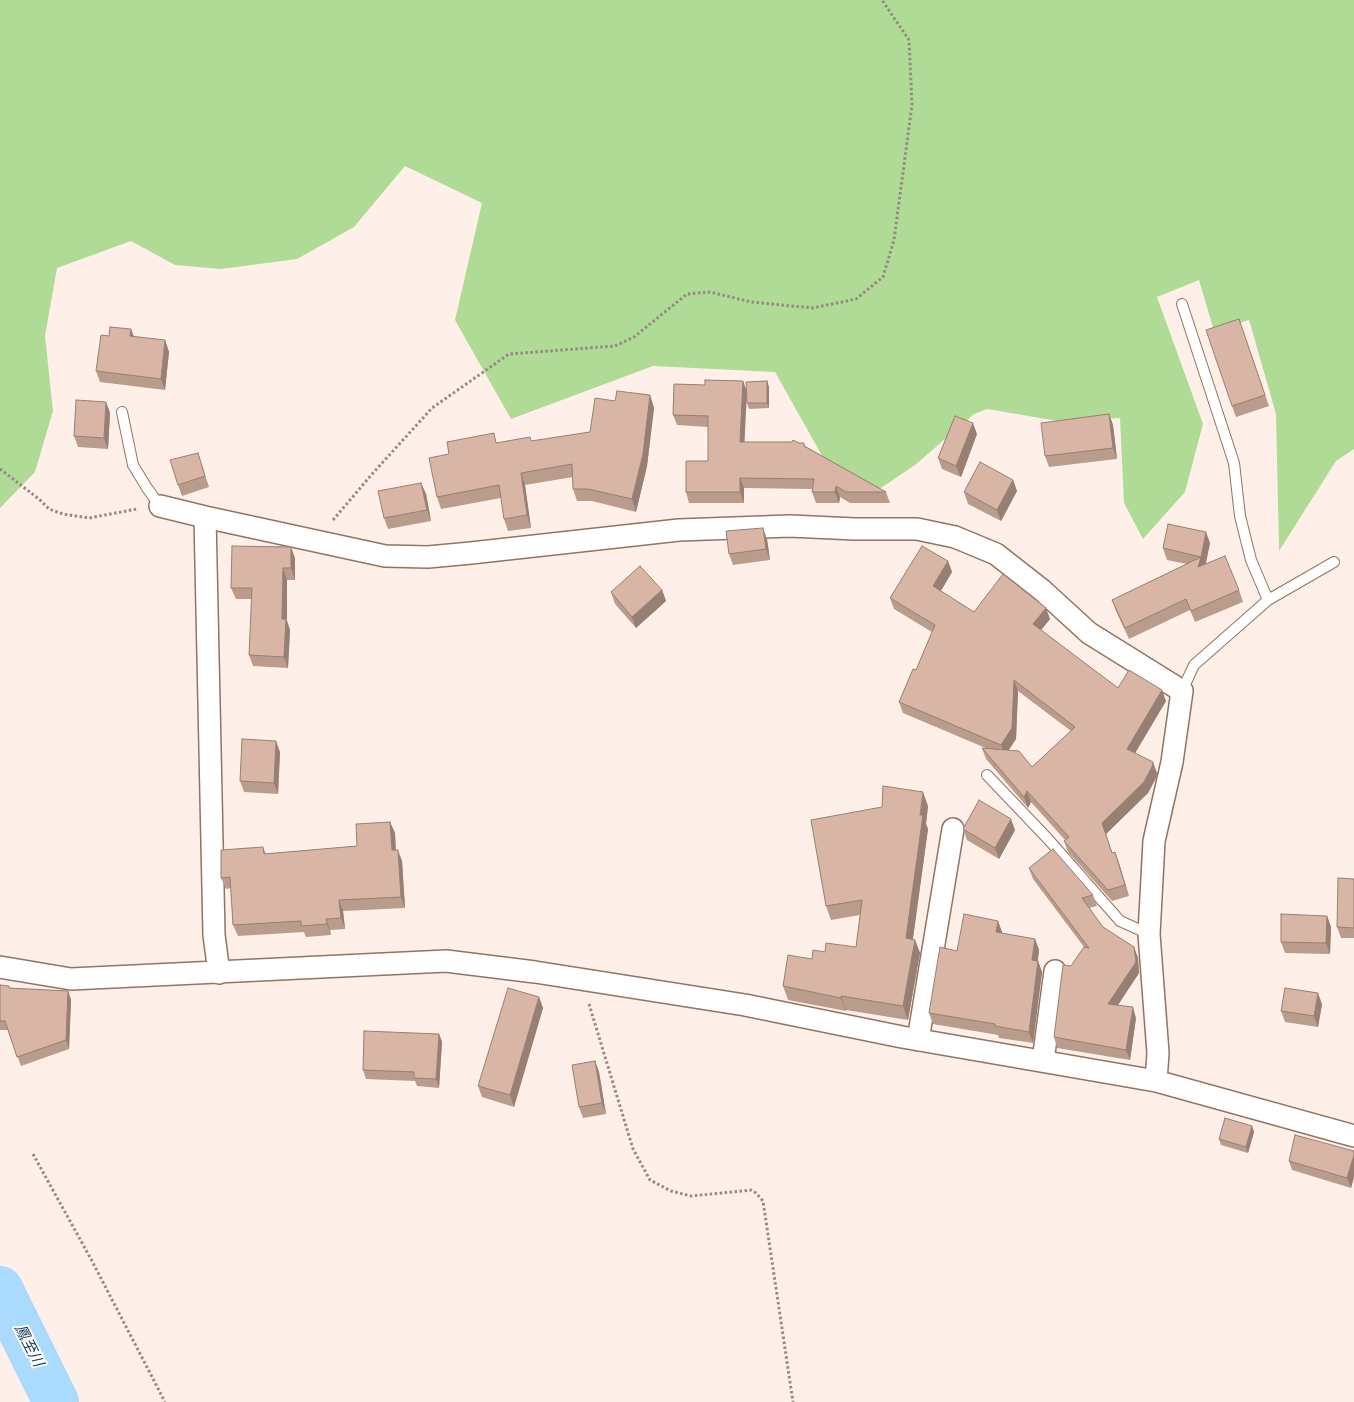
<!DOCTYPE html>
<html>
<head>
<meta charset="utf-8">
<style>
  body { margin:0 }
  canvas { display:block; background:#fef0e8 }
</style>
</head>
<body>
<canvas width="1354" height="1402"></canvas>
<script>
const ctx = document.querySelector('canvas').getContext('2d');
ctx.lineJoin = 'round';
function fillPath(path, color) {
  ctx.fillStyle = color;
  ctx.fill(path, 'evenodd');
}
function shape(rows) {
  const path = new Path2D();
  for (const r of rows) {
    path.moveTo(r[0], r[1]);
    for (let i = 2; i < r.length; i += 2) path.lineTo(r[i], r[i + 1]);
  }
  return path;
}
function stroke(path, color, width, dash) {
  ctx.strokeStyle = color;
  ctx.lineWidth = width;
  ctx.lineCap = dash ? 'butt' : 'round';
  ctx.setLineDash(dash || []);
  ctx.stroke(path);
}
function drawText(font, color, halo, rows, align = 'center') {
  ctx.font = font + ' "Nunito Sans","Noto Sans JP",sans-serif';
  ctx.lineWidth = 4;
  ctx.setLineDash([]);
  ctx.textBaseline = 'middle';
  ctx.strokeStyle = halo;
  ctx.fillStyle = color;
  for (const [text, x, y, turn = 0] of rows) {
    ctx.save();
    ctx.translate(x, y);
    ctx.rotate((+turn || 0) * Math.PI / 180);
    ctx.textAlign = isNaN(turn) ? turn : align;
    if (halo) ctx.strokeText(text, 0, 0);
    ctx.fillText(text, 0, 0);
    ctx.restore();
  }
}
fillPath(shape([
  [0,0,1354,0,1354,449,1336,461,1279,551,1276,414,1249,320,1214,331,1199,280,1157,297,1203,424,1185,492,1143,539,1124,503,1120,418,1058,421,987,409,974,414,915,465,878,490,825,461,775,372,653,366,511,419,455,320,482,203,405,166,354,227,297,259,221,269,175,265,131,241,57,268,45,336,53,411,35,472,0,508]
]), '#afdb96');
stroke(shape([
  [0,1289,56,1402]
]), '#aadbfe', 46);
const lane = shape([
  [1182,304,1234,463,1240,516,1251,560,1268,600],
  [122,412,133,465,147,488,160,506],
  [1182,691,1194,665,1268,600,1334,562],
  [987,775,1048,839,1120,921,1149,934]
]);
const street = shape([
  [160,506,205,517],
  [0,967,71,979,446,961,535,972,745,1005,902,1037,1156,1081,1354,1136],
  [219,973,214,935,205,517,385,556,428,557,471,553,679,530,790,526,855,529,917,529,955,537,996,554,1042,590,1089,633,1182,691,1172,762,1154,841,1149,934,1158,1053,1156,1081],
  [918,1040,953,829],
  [1043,1061,1055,971]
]);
stroke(lane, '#937362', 12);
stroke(street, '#937362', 24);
stroke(shape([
  [0,469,39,499,49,509,63,514,89,518,137,509],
  [333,520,373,473,432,408,509,354,615,346,634,337,687,294,710,292,751,302,813,308,856,299,883,277,894,240,912,105,909,40,882,0],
  [589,1004,633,1149,650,1180,671,1191,691,1196,751,1190,756,1193,763,1201,793,1402],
  [33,1154,92,1261,165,1402]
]), '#978982', 3, [2.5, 2.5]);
stroke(lane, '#fff', 10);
stroke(street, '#fff', 21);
fillPath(shape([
  [1239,319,1269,406,1236,417,1232,406],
  [131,329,134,337,165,340,169,352,165,390,100,382,96,371,109,336],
  [705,380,743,381,746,392,746,382,767,381,769,387,769,408,749,409,747,403,746,393,744,442,792,442,793,440,799,443,804,443,805,446,886,492,890,503,850,503,840,497,839,503,816,503,812,492,812,489,744,488,744,503,689,503,686,492,686,461,708,461,708,427,677,425,673,415,674,384,705,385],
  [650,395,654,408,647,466,636,512,592,501,577,501,573,489,573,477,525,485,531,528,508,531,504,519,501,498,441,509,437,497,449,454,498,443,532,441,590,432,615,401],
  [106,402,110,413,108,449,78,447,74,436],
  [1109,414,1113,425,1117,459,1049,467,1045,456],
  [977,434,961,477,942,469,938,458],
  [198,453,209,487,182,496,178,485],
  [1013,480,1017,491,1001,521,968,504,964,492],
  [421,483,426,494,431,521,388,529,384,518],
  [767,539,770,560,733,565,729,554],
  [1210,543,1205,564,1239,590,1243,602,1195,622,1190,610,1129,639,1116,611,1112,600,1187,564,1167,560,1163,548],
  [295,558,295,580,287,580,287,621,290,630,288,668,253,666,249,655,252,599,236,599,231,588],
  [948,561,952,572,941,591,974,612,1050,619,1041,630,1118,688,1166,701,1135,753,1157,773,1156,778,1148,793,1106,834,1112,853,1115,852,1129,896,1112,901,1068,852,1064,841,1065,840,1031,802,1028,808,986,759,982,748,988,749,903,713,899,702,916,670,932,632,894,609,890,598],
  [1018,691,1071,731,1032,767,1008,750,1016,739],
  [662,590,666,601,636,628,615,604,611,592],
  [280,752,278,794,244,792,240,781],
  [928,806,926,824,928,829,913,939,915,940,920,953,908,1020,846,1010,846,1011,788,1000,783,986,812,959,825,952,856,947,860,915,831,920,826,906],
  [390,822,395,833,396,850,402,861,405,908,343,911,345,929,330,930,331,935,306,937,304,932,238,936,233,925,231,888,226,889,221,878,263,847,266,854,357,846],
  [963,829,1015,830,999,859,967,840],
  [1029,868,1093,895,1097,906,1089,908,1103,927,1134,947,1138,958,1139,973,1118,1005,1136,1018,1130,1060,1057,1048,1054,1037,1071,966,1084,947,1033,879],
  [1354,879,1354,938,1341,938,1337,927],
  [1327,916,1331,927,1330,954,1285,953,1281,942],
  [998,921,1002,933,1035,939,1039,950,1038,961,1042,972,1033,1043,999,1038,998,1035,933,1024,929,1013,957,951],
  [0,985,10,988,68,991,71,1000,69,1049,21,1066,8,1030,0,1030],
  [539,997,543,1008,514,1107,482,1097,478,1086],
  [1322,1004,1318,1027,1285,1022,1281,1011],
  [439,1034,442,1042,439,1088,417,1086,415,1081,366,1079,363,1070],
  [595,1061,599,1072,606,1114,583,1118,579,1107],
  [1252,1126,1254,1132,1248,1153,1221,1145,1219,1139],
  [1354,1151,1354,1177,1351,1188,1292,1170,1289,1161]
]), '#ba9c8d');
fillPath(shape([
  [131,329,135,340,130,336],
  [165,340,169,352,165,390,161,379],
  [743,381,747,392,744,452,740,442],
  [767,381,769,387,769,408,767,403],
  [650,395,654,408,647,466,636,512,632,499],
  [106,402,110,413,108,449,104,438],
  [1109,414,1113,425,1117,459,1113,448],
  [973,423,977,434,961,477,956,466],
  [521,473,525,485,531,528,527,515],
  [740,478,744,488,744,503,740,492],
  [1013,480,1017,491,1001,521,997,510],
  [421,483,426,494,431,521,427,510],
  [836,486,840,497,839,503,835,492],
  [763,528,767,539,770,560,766,549],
  [1206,532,1210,543,1205,568,1201,557],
  [291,547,295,558,295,580,291,568],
  [1201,557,1205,568,1198,567],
  [948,561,952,572,937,597,933,586],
  [283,568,287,580,287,621,290,630,288,668,284,657,282,619],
  [662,590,666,601,636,628,632,617],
  [1046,608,1050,619,1037,635,1033,624],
  [1014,680,1018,691,1016,739,1005,756,1001,745],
  [1162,690,1166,701,1131,760,1127,749],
  [276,741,280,752,278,794,274,783],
  [1153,762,1157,773,1156,778,1148,793,1106,834,1102,823],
  [1027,791,1031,802,1028,808,1024,797],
  [923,792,928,806,926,824,928,829,911,952,906,938],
  [1011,819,1015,830,999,859,995,848],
  [390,822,395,833,396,862,392,850],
  [398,850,402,861,405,908,401,897],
  [1115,852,1119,863,1129,896,1125,885],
  [339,900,343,911,345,929,341,918],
  [1327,916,1331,927,1330,954,1326,943],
  [326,919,330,930,331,935,327,924],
  [998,921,1002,932,1000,944,996,932],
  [1035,939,1039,950,1036,971,1032,960],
  [915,940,920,953,908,1020,903,1006],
  [1134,947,1138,958,1139,973,1112,1014,1108,1004],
  [1038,961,1042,972,1033,1043,1029,1032],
  [68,991,71,1000,69,1049,66,1040],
  [1318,993,1322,1004,1318,1027,1314,1016],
  [841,996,846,1010,846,1011,841,998],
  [539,997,543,1008,514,1107,510,1095],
  [1133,1007,1136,1018,1130,1060,1126,1050],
  [439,1034,442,1042,439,1088,436,1079],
  [595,1061,599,1072,606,1114,602,1103],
  [1252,1126,1254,1132,1248,1153,1246,1147],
  [1354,1155,1354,1177,1351,1188,1347,1178]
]), '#977f73');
const building = shape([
  [1239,319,1265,395,1232,406,1206,330,1239,319],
  [110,327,131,329,130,336,165,340,161,379,96,371,101,335,109,336,110,327],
  [705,380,743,381,740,442,792,442,793,440,799,443,804,443,804,446,886,492,846,492,836,486,835,492,812,492,814,479,740,478,740,492,686,492,686,461,708,461,708,416,673,415,674,384,705,385,705,380],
  [767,381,767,403,747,403,746,382,767,381],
  [617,391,650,395,643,454,632,499,588,489,573,489,572,464,521,473,527,515,504,519,499,485,437,497,429,458,449,454,447,442,494,433,496,443,530,437,531,441,590,432,595,398,615,401,617,391],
  [76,400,106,402,104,438,74,436,76,400],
  [1109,414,1113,448,1045,456,1041,423,1109,414],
  [955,416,973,423,956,466,938,458,955,416],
  [198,453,205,476,178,485,170,460,198,453],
  [980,462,1013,480,997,510,964,492,980,462],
  [421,483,427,510,384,518,378,491,421,483],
  [1168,524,1206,532,1201,557,1163,548,1168,524],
  [763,528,766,549,729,554,726,531,763,528],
  [232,546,291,547,291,568,283,568,282,619,286,619,284,657,249,655,252,588,231,588,232,546],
  [922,546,948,561,933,586,974,612,1003,574,1046,608,1033,624,1118,688,1129,670,1162,690,1127,749,1153,762,1152,767,1144,782,1102,823,1112,853,1115,852,1125,885,1108,890,1064,841,1069,837,1027,791,1024,797,982,748,1019,751,1032,767,1075,727,1014,680,1012,728,1001,745,899,702,913,669,916,670,935,625,890,598,922,546],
  [1225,556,1239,590,1191,611,1186,599,1125,628,1112,600,1201,557,1198,567,1225,556],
  [640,566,662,590,632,617,611,592,640,566],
  [242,739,276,741,274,783,240,781,242,739],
  [883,786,923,792,920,815,923,815,906,938,915,940,903,1006,841,996,841,998,783,986,788,955,812,959,813,950,825,952,826,943,856,947,862,900,826,906,811,820,882,807,883,786],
  [979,800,1011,819,995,848,963,829,979,800],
  [390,822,392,850,398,850,401,897,339,900,341,918,326,919,327,924,301,926,301,921,233,925,230,877,221,878,221,850,263,847,264,854,357,846,356,824,390,822],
  [1053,849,1093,895,1082,898,1103,927,1134,947,1136,962,1108,1004,1133,1007,1126,1050,1054,1037,1063,965,1071,966,1084,947,1089,948,1029,868,1053,849],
  [1338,878,1354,879,1354,928,1337,927,1338,878],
  [964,914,998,921,996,932,1035,939,1032,960,1038,961,1029,1032,995,1026,995,1024,929,1013,940,947,957,951,964,914],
  [1281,914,1327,916,1326,943,1281,942,1281,914],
  [0,985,9,986,9,988,68,991,66,1040,17,1057,5,1021,0,1021,0,985],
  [508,988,539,997,510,1095,478,1086,508,988],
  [1285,988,1318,993,1314,1016,1281,1011,1285,988],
  [364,1031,439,1034,436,1079,414,1078,414,1072,363,1070,364,1031],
  [595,1061,602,1103,579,1107,572,1065,595,1061],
  [1225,1118,1252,1126,1246,1147,1219,1139,1225,1118],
  [1295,1135,1354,1151,1354,1155,1347,1178,1289,1161,1295,1135]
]);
fillPath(building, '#d8b5a4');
stroke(building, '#977f73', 1);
drawText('italic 15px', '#163b53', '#fff', [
  ["鳳至川",28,1346,63]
]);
</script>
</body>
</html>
